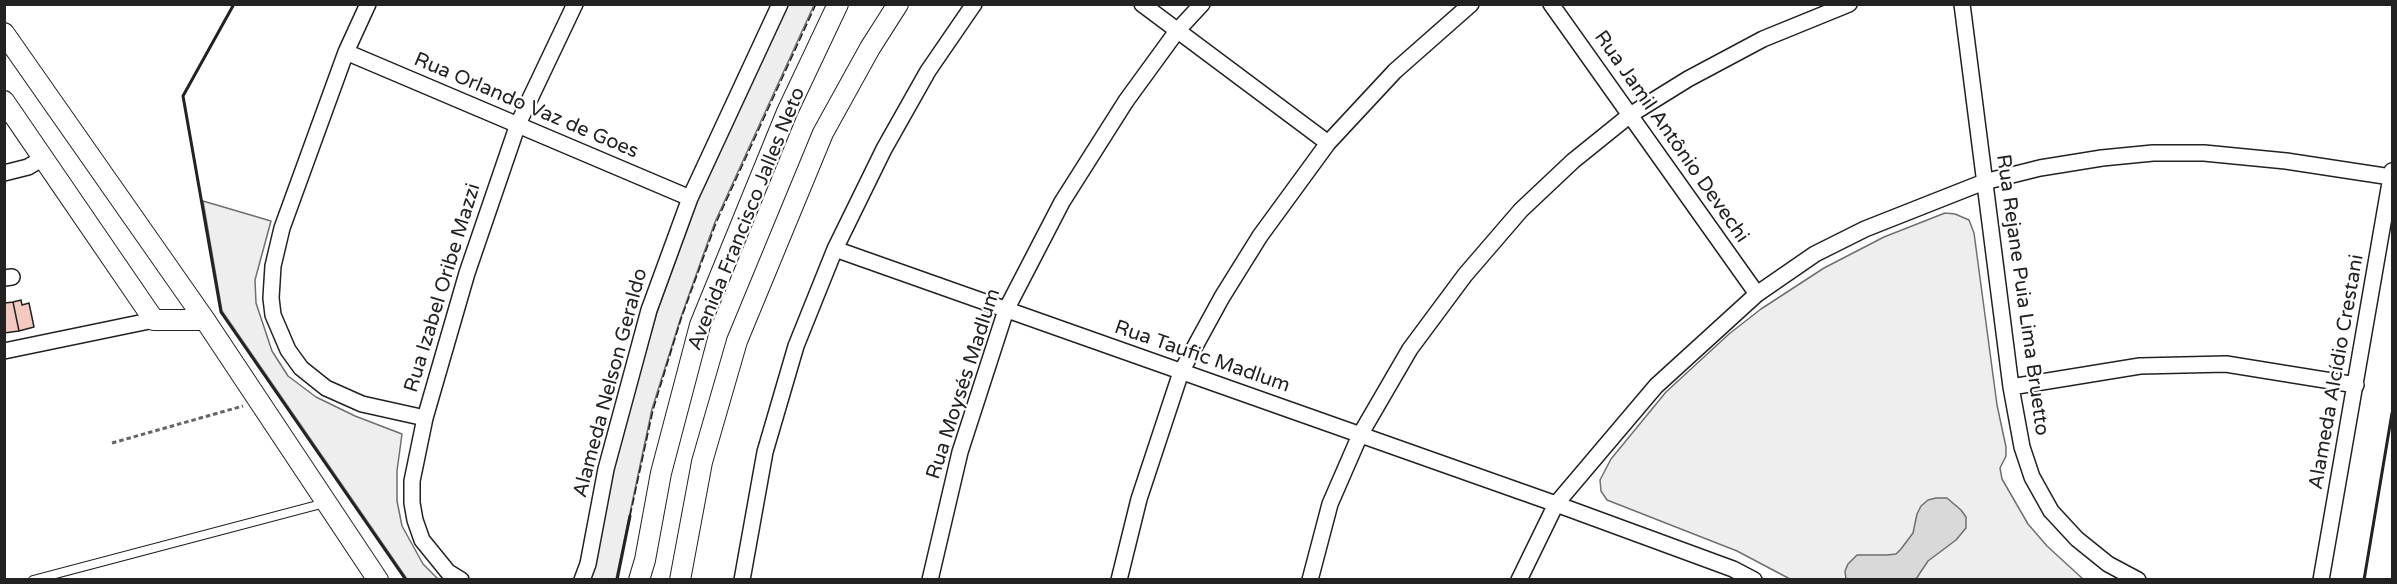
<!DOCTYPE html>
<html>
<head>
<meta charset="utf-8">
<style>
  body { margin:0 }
  #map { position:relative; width:2397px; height:584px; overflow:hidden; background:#fff; font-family:"Varela Round",sans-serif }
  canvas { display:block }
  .frame { position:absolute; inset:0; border:6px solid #222; pointer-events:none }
</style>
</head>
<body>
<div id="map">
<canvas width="2397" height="584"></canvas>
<div class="frame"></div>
</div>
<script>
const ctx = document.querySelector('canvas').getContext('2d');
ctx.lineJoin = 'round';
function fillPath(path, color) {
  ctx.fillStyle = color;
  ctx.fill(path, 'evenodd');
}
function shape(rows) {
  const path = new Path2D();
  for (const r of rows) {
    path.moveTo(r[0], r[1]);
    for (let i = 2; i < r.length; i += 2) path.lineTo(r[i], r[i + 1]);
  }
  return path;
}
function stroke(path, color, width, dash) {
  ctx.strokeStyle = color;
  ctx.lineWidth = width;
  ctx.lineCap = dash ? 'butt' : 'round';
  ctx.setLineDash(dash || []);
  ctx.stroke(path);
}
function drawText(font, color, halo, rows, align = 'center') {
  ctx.font = font + ' "Varela Round",sans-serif';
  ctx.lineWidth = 4.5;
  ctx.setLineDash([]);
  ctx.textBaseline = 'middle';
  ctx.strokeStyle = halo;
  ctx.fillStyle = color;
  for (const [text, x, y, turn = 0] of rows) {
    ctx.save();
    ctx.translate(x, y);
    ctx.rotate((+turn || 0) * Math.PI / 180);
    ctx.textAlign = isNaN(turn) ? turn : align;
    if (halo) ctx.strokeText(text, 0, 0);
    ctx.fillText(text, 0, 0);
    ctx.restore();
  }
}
const green = shape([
  [787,5,814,5,715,222,681,317,652,409,616,579,589,580,612,470,657,312,697,202,787,5],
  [203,201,271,221,255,280,256,303,272,351,288,376,316,397,355,416,402,434,397,471,397,501,402,526,423,564,438,579,407,579,222,311,203,201],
  [1945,213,1955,214,1969,220,1974,233,1997,405,2006,447,2006,456,2000,468,2002,479,2028,524,2047,546,2083,579,1790,579,1737,551,1607,500,1601,491,1600,480,1611,459,1666,392,1729,334,1761,309,1824,268,1884,237,1945,213]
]);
fillPath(green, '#eee');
stroke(green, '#6f6f6f', 1.5);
const water = shape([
  [1936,498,1947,498,1961,510,1966,517,1966,528,1956,540,1928,561,1916,579,1846,579,1845,571,1848,564,1857,555,1887,555,1896,554,1901,549,1913,533,1917,514,1921,506,1928,500,1936,498]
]);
fillPath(water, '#d9d9d9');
stroke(water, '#6f6f6f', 1.5);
const building = shape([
  [21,300,22,305,29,303,34,327,19,331,13,302,21,300],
  [13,302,19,331,4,333,5,303,13,302]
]);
fillPath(building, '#f3c9c0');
stroke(building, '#222', 1.5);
const service = shape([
  [33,580,325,503]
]);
const minor = shape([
  [368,4,346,52,282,228,273,266,271,298,273,315,288,350,301,368,326,388,362,404,425,418],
  [1142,4,1328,143],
  [1551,4,1757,294],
  [1962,4,2011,387,2022,447,2032,477,2051,511,2077,539,2108,564,2138,580],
  [346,52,690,198],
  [4,173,28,167,43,158],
  [835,249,1556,504,1733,569,1754,580],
  [4,278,12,277],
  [4,351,154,320],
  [2011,387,2140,366,2226,364,2356,385],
  [461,580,448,572,422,540,415,520,412,503,412,481,425,418,467,273,518,124,575,4],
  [582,580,588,564,606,469,649,310,690,198,780,4],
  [742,580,765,452,796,346,835,249,884,149,928,71,974,4],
  [930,580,960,452,1006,310,1062,202,1126,101,1177,31,1202,4],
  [1119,580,1139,499,1181,372,1222,297,1260,236,1328,143,1395,71,1471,4],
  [1310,580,1330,504,1360,435,1410,349,1465,275,1521,210,1573,161,1630,115,1688,79,1763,39,1849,4],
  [1519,580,1556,504,1656,386,1757,294,1815,254,1865,229,1984,182,2040,168,2102,158,2153,153,2204,153,2286,161,2391,177],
  [2321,580,2392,171]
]);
const tertiary = shape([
  [4,33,205,320,378,580],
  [4,101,154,320,205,320],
  [639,580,645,560,661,473,700,325,787,112,838,4],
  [680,580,702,462,737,341,823,133,870,48,898,4]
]);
stroke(service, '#222', 10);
stroke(minor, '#222', 18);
stroke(tertiary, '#222', 22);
stroke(shape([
  [112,443,243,406]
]), '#646464', 3, [4.5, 3]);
stroke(service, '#fff', 8);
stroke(minor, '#fff', 15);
stroke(tertiary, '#fff', 20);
stroke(shape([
  [630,516,653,410,681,319,716,223,816,4]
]), '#222', 1.5, [8, 3]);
stroke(shape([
  [234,4,183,96,221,312,406,580],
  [617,580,630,516],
  [2364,580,2392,413]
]), '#222', 3);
drawText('20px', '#222', '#fff', [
  ["Rua Orlando Vaz de Goes",526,106,23],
  ["Rua Jamil Antônio Devechi",1671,137,55],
  ["Avenida Francisco Jalles Neto",747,219,-68],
  ["Rua Izabel Oribe Mazzi",443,288,-73],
  ["Rua Rejane Puia Lima Bruetto",2022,295,82],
  ["Rua Taufic Madlum",1202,357,19],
  ["Alameda Alcídio Crestani",2337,372,-80],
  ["Alameda Nelson Geraldo",611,383,-75],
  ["Rua Moysés Madlum",964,384,-72]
]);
</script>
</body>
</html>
